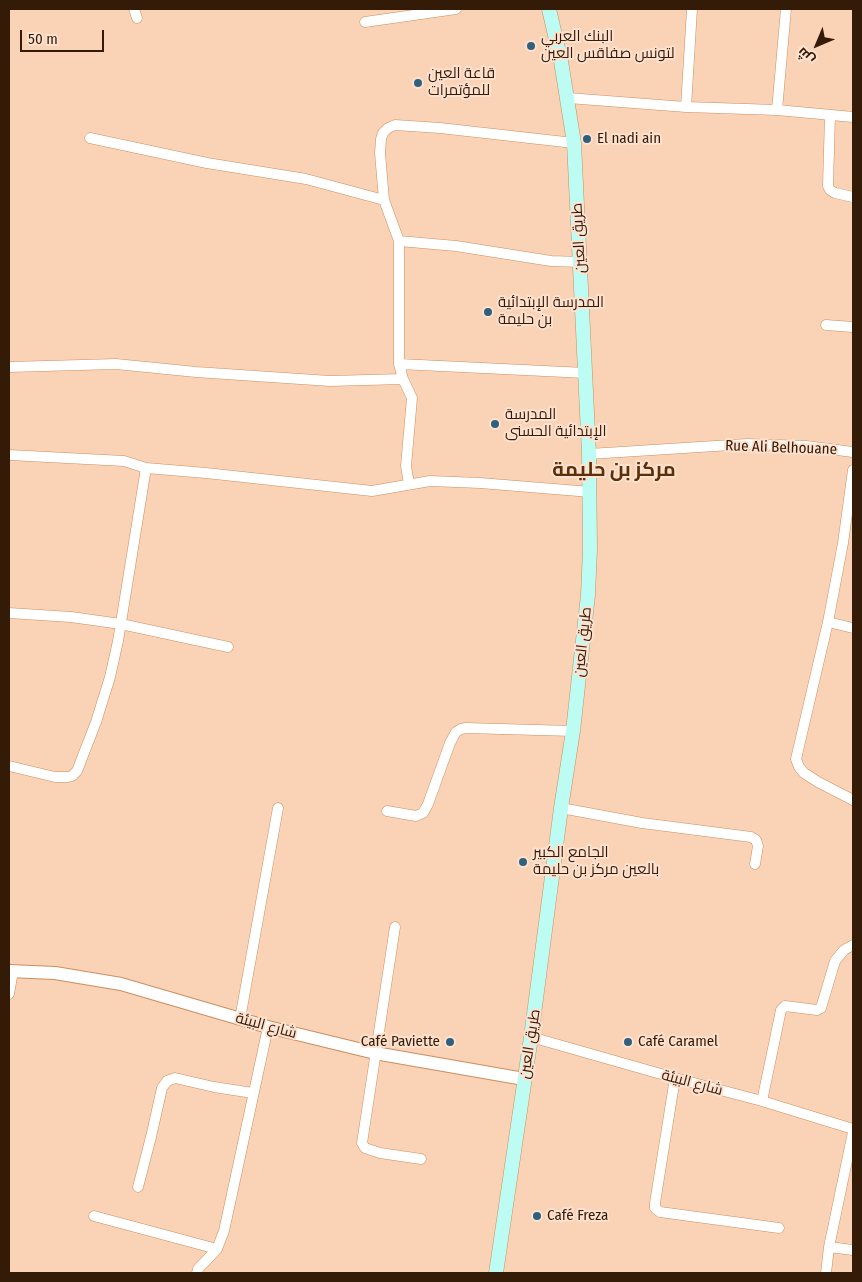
<!DOCTYPE html>
<html>
<head>
<meta charset="utf-8">
<style>
  body { margin:0 }
  #map { position:relative; width:862px; height:1282px; overflow:hidden; background:#fad2b5; font-family:"Fira Sans Condensed",Cairo,sans-serif }
  canvas { display:block }
  .frame { position:absolute; inset:0; border:10px solid #341b07; pointer-events:none }
  .north { position:absolute; left:792px; top:20px; width:50px; height:50px; -webkit-text-stroke:4px #fee2cf; paint-order:stroke; rotate:225deg; font-size:14px; font-weight:700; line-height:20px; text-align:center; color:#341b07 }
  .north::after { content:''; display:block; margin:auto; width:18px; height:22px; background:#341b07; clip-path:polygon(50% 0,100% 100%,50% 72%,0 100%) }
  .scale { position:absolute; left:20px; top:30px; width:84px; height:22px; box-sizing:border-box; border:2px solid #341b07; border-top:0; padding-left:6px; font-size:15px; line-height:18px; white-space:nowrap; color:#341b07; -webkit-text-stroke:4px #fee2cf; paint-order:stroke }
</style>
</head>
<body>
<div id="map">
<canvas width="862" height="1282"></canvas>
<div class="frame"></div>
<div class="north">ش</div>
<div class="scale">50 m</div>
</div>
<script>
const ctx = document.querySelector('canvas').getContext('2d');
ctx.lineJoin = 'round';
function shape(rows) {
  const path = new Path2D();
  for (const r of rows) {
    path.moveTo(r[0], r[1]);
    for (let i = 2; i < r.length; i += 2) path.lineTo(r[i], r[i + 1]);
  }
  return path;
}
function stroke(path, color, width, dash) {
  ctx.strokeStyle = color;
  ctx.lineWidth = width;
  ctx.lineCap = dash ? 'butt' : 'round';
  ctx.setLineDash(dash || []);
  ctx.stroke(path);
}
function drawText(font, color, halo, rows, align = 'center') {
  ctx.font = font + ' "Fira Sans Condensed",Cairo,sans-serif';
  ctx.lineWidth = 4;
  ctx.setLineDash([]);
  ctx.textBaseline = 'middle';
  ctx.strokeStyle = halo;
  ctx.fillStyle = color;
  for (const [text, x, y, turn = 0] of rows) {
    ctx.save();
    ctx.translate(x, y);
    ctx.rotate((+turn || 0) * Math.PI / 180);
    ctx.textAlign = isNaN(turn) ? turn : align;
    if (halo) ctx.strokeText(text, 0, 0);
    ctx.fillText(text, 0, 0);
    ctx.restore();
  }
}
const minor = shape([
  [134,9,137,18],
  [365,22,456,9],
  [568,98,686,107,777,110,853,117],
  [686,107,692,9],
  [777,110,786,9],
  [830,115,828,186,830,190,835,193,853,197],
  [90,138,207,163,306,179,384,200],
  [399,241,456,246,551,261,580,262],
  [826,325,853,327],
  [399,364,586,373],
  [9,367,116,364,196,372,330,381,403,379],
  [589,454,747,444,806,446,853,452],
  [9,455,124,461,146,468,206,473,372,491,430,481,480,483,591,492],
  [853,470,843,543,828,622,796,759,799,767,804,773,818,782,853,800],
  [409,484,406,466,412,398,403,379,399,364,399,241,384,200,380,153,381,139,383,133,388,128,395,125,440,128,574,143],
  [9,613,71,617,121,624,228,647],
  [828,622,853,628],
  [9,766,55,777,68,777,72,776,77,771,96,722,110,677,118,641,146,468],
  [561,808,642,823,751,837,756,840,758,846,755,864],
  [387,811,416,816,423,813,428,804,450,743,456,732,461,729,466,728,573,731],
  [395,927,362,1143,365,1148,380,1153,421,1159],
  [9,994,13,971],
  [240,1019,278,808],
  [531,1037,675,1078,762,1101,853,1129],
  [675,1078,655,1203,655,1208,660,1212,779,1228],
  [762,1101,781,1010,785,1006,817,1010,821,1008,835,961,844,950,853,945],
  [138,1187,151,1137,162,1088,167,1081,175,1078,214,1087,253,1093],
  [94,1216,217,1249],
  [829,1247,853,1250],
  [197,1273,198,1269,217,1249,224,1231,268,1027],
  [826,1273,829,1247,853,1132]
]);
const tertiary = shape([
  [9,971,55,973,121,984,268,1027,375,1053,524,1079]
]);
const secondary = shape([
  [496,1273,531,1037,561,808,573,731,588,595,590,549,589,454,574,143,561,61,549,9]
]);
stroke(minor, '#cd8e5e', 11);
stroke(tertiary, '#cd8e5e', 14);
stroke(secondary, '#cd8e5e', 15);
stroke(minor, '#fff', 10);
stroke(tertiary, '#fff', 12);
stroke(secondary, '#bcfcf2', 14);
for (const [x, y, r, color] of [
  [531,46,5,"#2f607e"],
  [418,83,5,"#2f607e"],
  [587,139,5,"#2f607e"],
  [488,312,5,"#2f607e"],
  [495,424,5,"#2f607e"],
  [523,862,5,"#2f607e"],
  [450,1042,5,"#2f607e"],
  [628,1042,5,"#2f607e"],
  [537,1216,5,"#2f607e"]
]) {
  const dot = new Path2D();
  dot.arc(x, y, r, 0, 2 * Math.PI);
  ctx.fillStyle = color;
  ctx.fill(dot);
  stroke(dot, '#fee2cf', 2);
}
drawText('15px', '#341b07', '#fee2cf', [
  ["البنك العربي",541,37],
  ["لتونس صفاقس العين",541,54],
  ["قاعة العين",428,74],
  ["للمؤتمرات",428,91],
  ["El nadi ain",597,139],
  ["المدرسة الإبتدائية",498,303],
  ["بن حليمة",498,320],
  ["المدرسة",505,415],
  ["الإبتدائية الحسنى",505,432],
  ["الجامع الكبير",533,853],
  ["بالعين مركز بن حليمة",533,870],
  ["Café Paviette",440,1042,"right"],
  ["Café Caramel",638,1042],
  ["Café Freza",547,1216]
], 'left');
drawText('15px', '#341b07', '#fee2cf', [
  ["طريق العين",579,238,-93],
  ["Rue Ali Belhouane",781,448,2],
  ["طريق العين",583,642,-84],
  ["شارع البيئة",266,1026,15],
  ["طريق العين",530,1044,-81],
  ["شارع البيئة",692,1083,15]
]);
drawText('bold 20px', '#5b3008', '#fee2cf', [
  ["مركز بن حليمة",614,470]
]);
</script>
</body>
</html>
